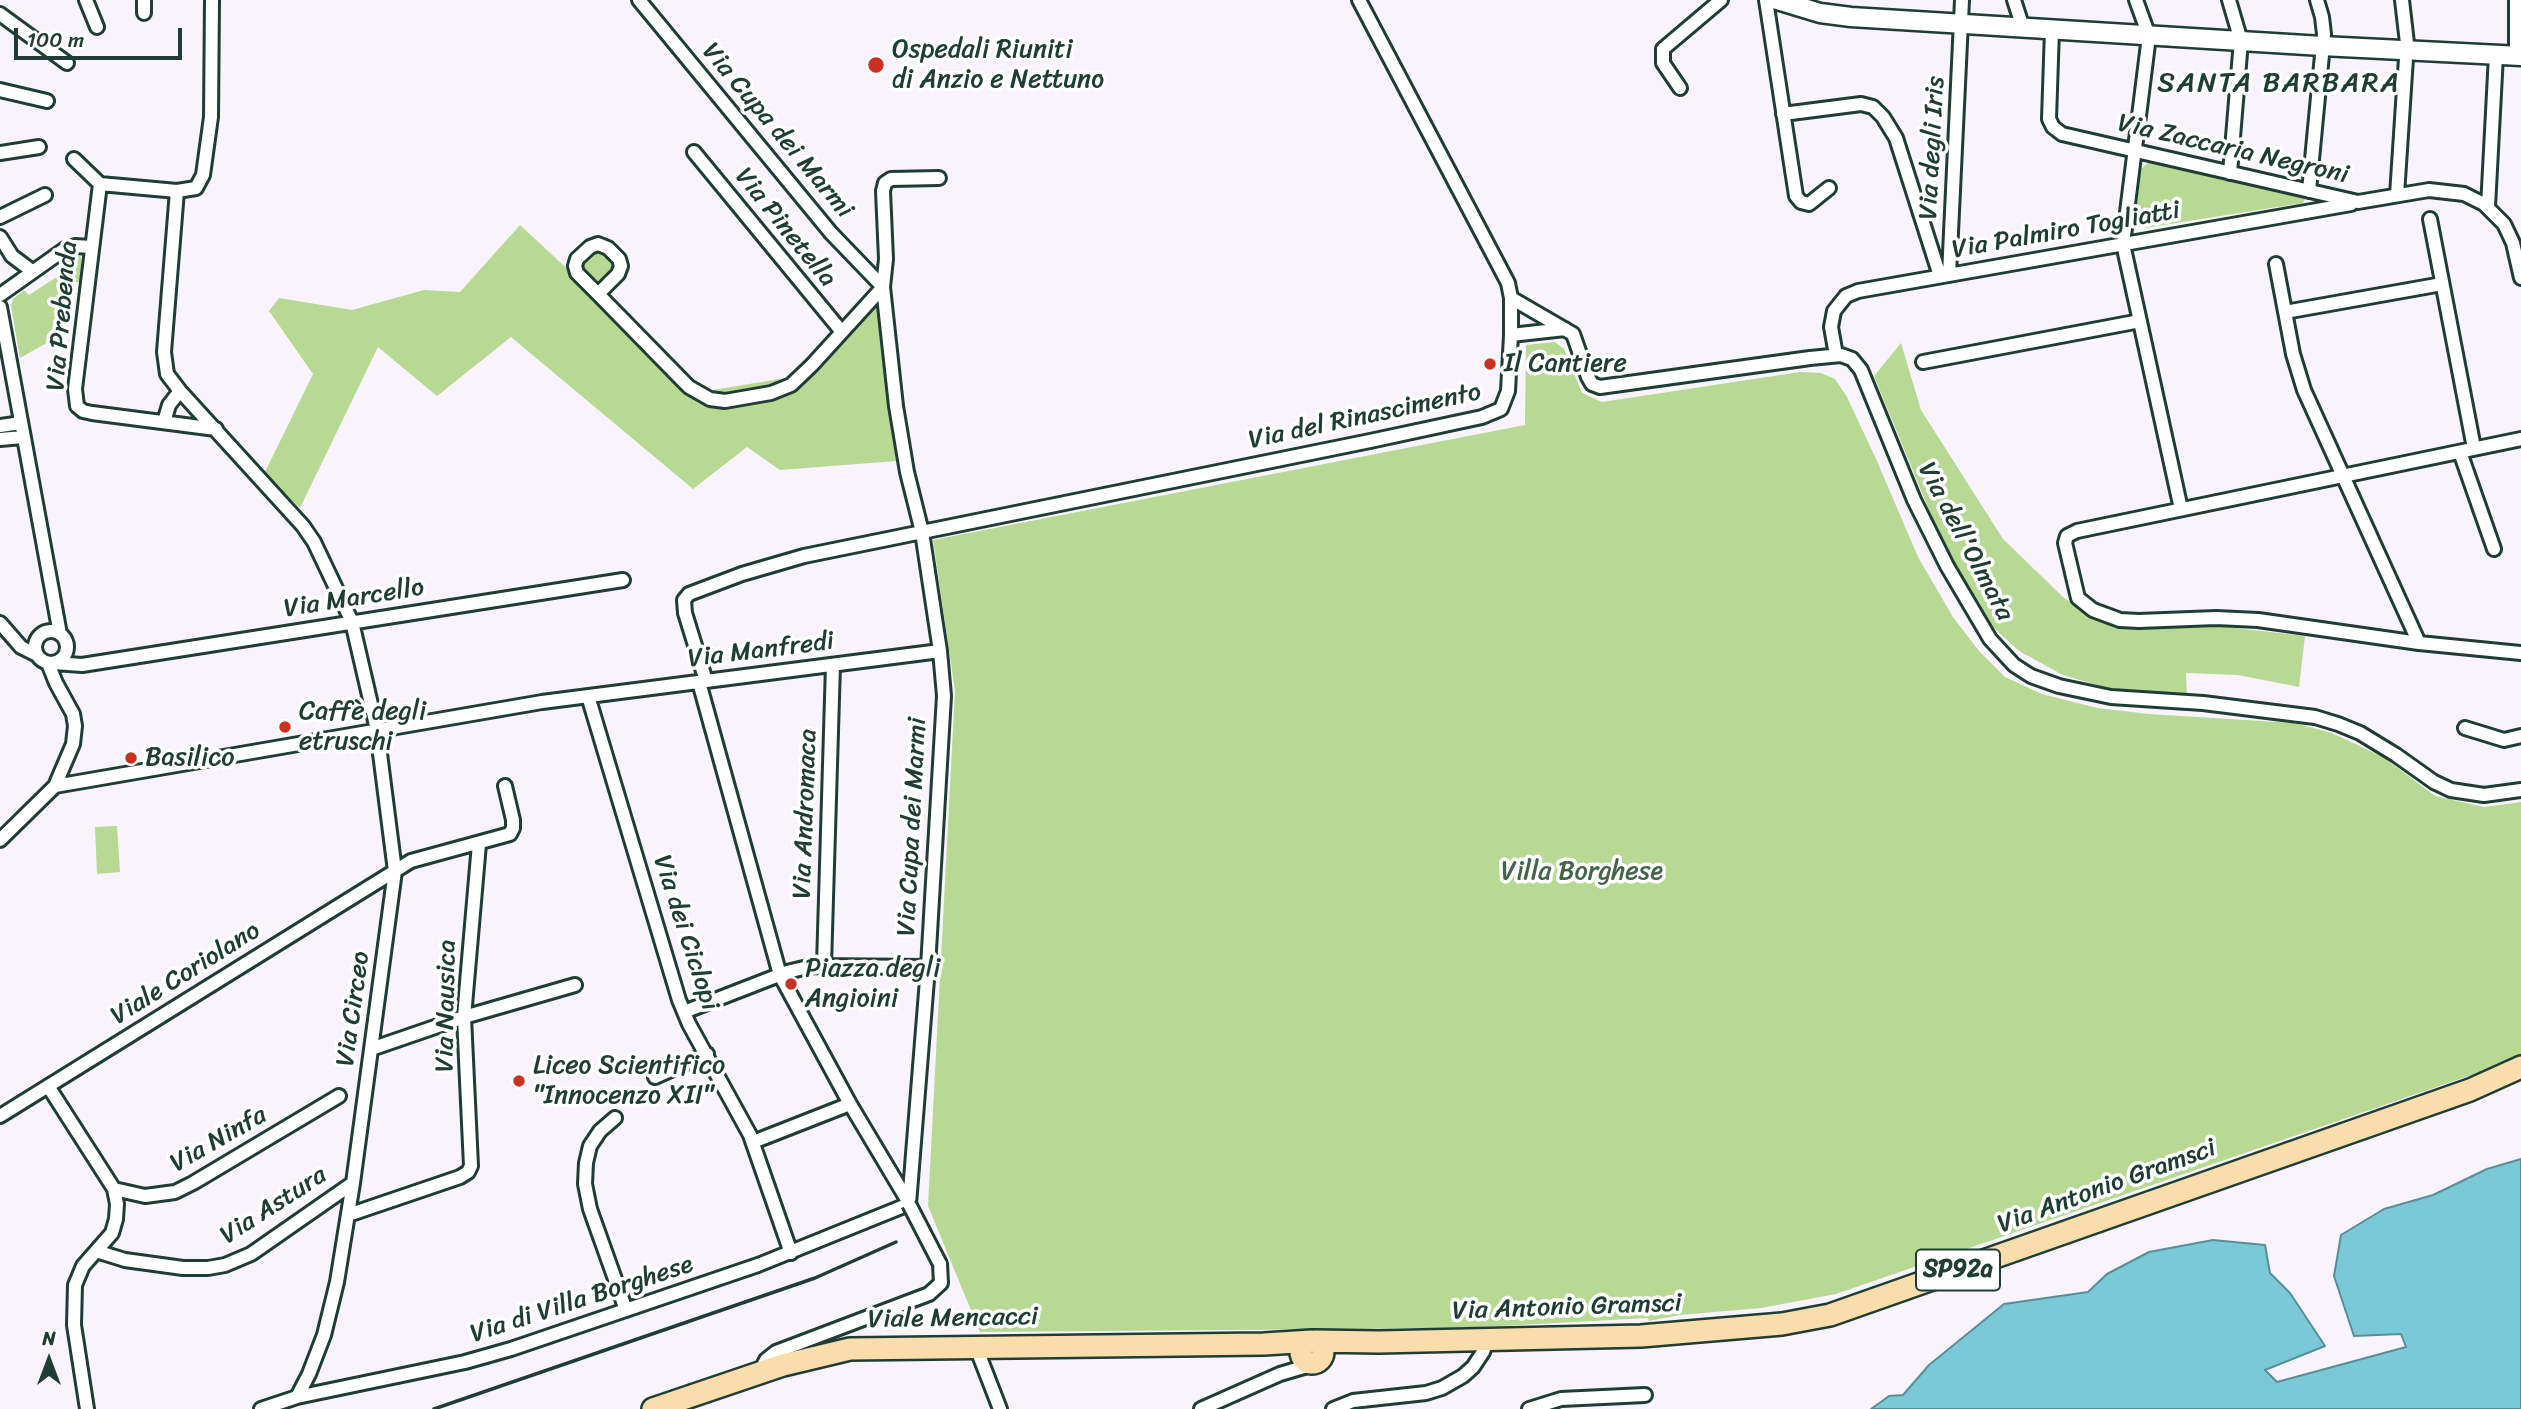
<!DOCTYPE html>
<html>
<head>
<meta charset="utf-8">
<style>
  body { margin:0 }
  #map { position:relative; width:2521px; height:1409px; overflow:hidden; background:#f8f3fd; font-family:Sriracha,sans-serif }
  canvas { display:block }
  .north { position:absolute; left:14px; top:1325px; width:70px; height:70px; -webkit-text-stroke:5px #fff; paint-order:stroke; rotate:0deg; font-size:19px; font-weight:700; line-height:28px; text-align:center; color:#1f3d34 }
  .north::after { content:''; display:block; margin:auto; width:24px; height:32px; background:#1f3d34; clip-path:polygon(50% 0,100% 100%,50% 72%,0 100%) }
  .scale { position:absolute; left:14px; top:28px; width:168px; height:32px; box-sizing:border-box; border:4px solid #1f3d34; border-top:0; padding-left:9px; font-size:21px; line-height:24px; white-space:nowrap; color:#1f3d34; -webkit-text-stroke:5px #fff; paint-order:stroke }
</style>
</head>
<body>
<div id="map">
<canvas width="2521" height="1409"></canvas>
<div class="north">N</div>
<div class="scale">100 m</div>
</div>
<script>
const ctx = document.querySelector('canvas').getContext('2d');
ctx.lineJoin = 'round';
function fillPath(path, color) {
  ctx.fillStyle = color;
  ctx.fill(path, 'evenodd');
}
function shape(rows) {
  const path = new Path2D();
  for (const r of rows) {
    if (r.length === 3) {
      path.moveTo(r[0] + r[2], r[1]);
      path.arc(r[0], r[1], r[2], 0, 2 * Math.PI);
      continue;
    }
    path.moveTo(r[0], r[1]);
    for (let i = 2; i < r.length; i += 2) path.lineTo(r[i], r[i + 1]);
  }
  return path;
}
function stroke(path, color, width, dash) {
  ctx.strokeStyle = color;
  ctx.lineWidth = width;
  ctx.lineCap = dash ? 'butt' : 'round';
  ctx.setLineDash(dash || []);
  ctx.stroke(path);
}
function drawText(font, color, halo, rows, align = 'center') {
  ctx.font = font + ' Sriracha,sans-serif';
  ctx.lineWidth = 7;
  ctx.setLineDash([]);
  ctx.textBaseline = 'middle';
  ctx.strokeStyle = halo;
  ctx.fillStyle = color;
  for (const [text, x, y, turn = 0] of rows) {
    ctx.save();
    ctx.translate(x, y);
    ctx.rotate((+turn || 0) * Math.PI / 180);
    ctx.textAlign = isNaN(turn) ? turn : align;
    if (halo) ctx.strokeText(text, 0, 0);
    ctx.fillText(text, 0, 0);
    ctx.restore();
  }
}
fillPath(shape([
  [2149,162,2303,195,2305,199,2303,203,2145,228,2135,220,2141,169],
  [520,225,700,392,817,373,880,302,896,461,780,470,747,447,693,489,511,337,437,396,378,347,300,508,264,474,313,374,269,311,279,298,352,310,424,290,460,292],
  [599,249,603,250,615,262,615,268,601,281,595,282,583,271,582,266],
  [74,256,80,256,85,268,83,282,73,282,68,331,20,358,11,306,13,299,24,290,29,295,69,269,67,259],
  [1555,342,1564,349,1582,393,1602,402,1800,372,1821,373,1835,379,1847,397,1877,461,1918,557,1953,617,1979,651,2005,677,2042,694,2097,708,2149,714,2294,723,2332,733,2383,757,2435,796,2484,807,2521,802,2521,1055,2477,1073,1836,1294,1761,1308,1680,1315,1649,1321,1648,1318,1463,1328,980,1332,928,1206,955,691,933,540,1525,425,1526,345],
  [1901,343,1921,410,2003,539,2063,597,2091,616,2124,629,2209,625,2305,636,2299,687,2238,675,2186,673,2187,695,2134,696,2063,675,2019,651,1982,617,1948,556,1874,376],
  [117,826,120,872,97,874,95,827]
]), '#b7d994');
const water = shape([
  [2521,1159,2521,1409,1871,1409,1889,1396,1903,1395,1929,1365,2004,1304,2088,1292,2107,1274,2149,1252,2213,1240,2265,1245,2270,1273,2290,1293,2325,1346,2265,1370,2277,1382,2406,1347,2401,1334,2354,1336,2334,1276,2341,1235,2384,1209,2433,1195,2487,1169,2521,1159]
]);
fillPath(water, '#7ac8d8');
stroke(water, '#569096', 2);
const street = shape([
  [86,0,97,27],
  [144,0,144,13],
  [1766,0,1796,196,1801,202,1809,204,1829,188],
  [2014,0,2023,28],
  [2136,0,2149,36,2123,244,2181,509],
  [2229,0,2241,41,2230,173],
  [0,14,67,63],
  [2052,30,2049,119,2053,127,2062,134,2358,202,2429,190,2464,194,2484,204,2504,224,2513,243,2521,278],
  [2516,56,2516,0],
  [1680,88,1663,63,1663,49,1721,0],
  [0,90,47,101],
  [1783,114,1861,104,1873,107,1883,117,1896,138,1940,276],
  [694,152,842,332],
  [0,153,39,147],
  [74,159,100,184,177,191,164,352,167,374,180,391,303,526,314,542,352,622,377,730,395,871,353,1183,337,1282,324,1335,309,1374,297,1397],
  [100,184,75,389,77,406,83,411,92,413,216,429],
  [177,191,196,188,203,175,211,117,212,0],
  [2309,191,2324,34,2322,17,2317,0],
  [2397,195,2407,43,2402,0],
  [2488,207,2496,55],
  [0,217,45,195],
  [2430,219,2474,448],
  [0,237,12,256,32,271],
  [2276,264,2293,354,2304,390,2419,643],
  [1949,275,1962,0],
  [598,294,618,274,621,266,619,259,608,248,598,244,590,247,577,259,575,266,577,273,598,294,685,383,689,387,710,399,725,401,771,393,791,385,812,365,883,287,831,233,639,0],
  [0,295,65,249,75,246,91,247],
  [1511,298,1573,334,1588,377,1592,384,1600,387,1810,358,1841,355,1852,359,1861,370,1914,500,1947,566,1990,639,2014,665,2031,676,2059,686,2111,697,2203,703,2315,717,2338,724,2360,733,2396,755,2434,782,2451,790,2484,795,2521,790],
  [0,307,60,634],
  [2285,312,2442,284],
  [1511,335,1565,329],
  [1836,355,1831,327,1834,311,1846,296,1858,291,2351,204],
  [1923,362,2140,321],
  [164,422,169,405,180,391],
  [0,426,21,423],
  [0,439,23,437],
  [2521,439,2077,531,2067,536,2065,543,2078,598,2093,610,2120,620,2139,621,2216,618,2258,620,2419,643,2521,653],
  [2460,452,2494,549],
  [0,623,21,647,37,655],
  [51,647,16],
  [48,663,56,683,73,714,75,726,73,744,55,786],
  [54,663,82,665,623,580],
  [706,681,685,613,684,600,689,594,742,574,804,556,1370,441,1482,417,1501,409,1508,391,1511,335,1511,298,1508,283,1359,0],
  [699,682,780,975,850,1104,909,1203],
  [588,696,679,1000,689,1024,750,1135,791,1253],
  [2465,728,2504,740,2521,736],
  [0,840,55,786,542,702,940,651],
  [824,965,833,665],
  [684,1012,787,972,812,966,928,967],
  [371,1049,464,1017,575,985],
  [655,1077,707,1054],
  [48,1086,114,1189,117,1204,116,1219,112,1233,83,1266,75,1285,74,1325,87,1409],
  [0,1116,411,861,510,834,513,828,513,820,505,786],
  [615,1118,600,1131,590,1146,586,1163,585,1184,590,1209,626,1310],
  [753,1142,850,1104],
  [114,1189,145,1196,175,1192,193,1183,339,1096],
  [909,1204,928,967,944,696,940,651,922,532,907,472,896,406,883,287,886,259,883,191,885,183,891,179,939,178],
  [348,1215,460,1177,468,1172,471,1166,464,1017,479,844],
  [96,1251,125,1260,183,1268,208,1268,225,1265,251,1254,353,1183],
  [976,1347,1000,1409],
  [760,1372,766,1360,776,1352,929,1294,941,1283,940,1264],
  [261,1409,297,1397,465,1362,511,1349,758,1265,909,1204],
  [1201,1409,1280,1374,1314,1364],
  [1333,1409,1353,1401,1426,1393,1442,1388,1463,1376,1473,1367,1483,1352,1487,1340],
  [1529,1409,1561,1399,1645,1395]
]);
const secondary = shape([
  [1777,0,1820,13,1851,17,2322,46,2521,56]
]);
const primary = shape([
  [1312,1352,11],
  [1315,1341,1379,1342,1641,1336,1782,1324,1830,1315,2470,1090,2521,1067],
  [653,1409,783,1365,850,1349,1264,1344,1312,1341]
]);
stroke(street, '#1f3d34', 18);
stroke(secondary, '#1f3d34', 23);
stroke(primary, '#1f3d34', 26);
stroke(street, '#fff', 12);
stroke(secondary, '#fff', 18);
stroke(primary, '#f9ddab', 21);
stroke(shape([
  [434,1409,815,1278,896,1242]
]), '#1f3d34', 3.5);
const streetBridge = shape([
  [909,1204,940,1264]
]);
stroke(streetBridge, '#1f3d34', 18, []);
stroke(streetBridge, '#fff', 12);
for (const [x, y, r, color] of [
  [876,65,9,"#c8321e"],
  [1490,364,7,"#c8321e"],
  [285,727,7,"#c8321e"],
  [131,758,7,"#c8321e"],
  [791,984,7,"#c8321e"],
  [519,1081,7,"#c8321e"]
]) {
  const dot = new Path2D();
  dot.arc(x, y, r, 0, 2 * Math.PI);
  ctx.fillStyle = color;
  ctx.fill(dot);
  stroke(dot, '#fff', 2.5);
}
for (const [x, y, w] of [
  [1958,1270,84]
]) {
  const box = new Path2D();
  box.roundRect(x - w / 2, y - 20.5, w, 41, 5);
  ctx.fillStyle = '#fff';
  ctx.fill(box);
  stroke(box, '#1f3d34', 2);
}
drawText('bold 24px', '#1f3d34', null, [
  ["SP92a",1958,1270]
]);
drawText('26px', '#1f3d34', '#fff', [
  ["Ospedali Riuniti",892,50],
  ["di Anzio e Nettuno",892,80],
  ["Il Cantiere",1504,364],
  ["Caffè degli",299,712],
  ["etruschi",299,742],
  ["Basilico",145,758],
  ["Piazza degli",805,969],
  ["Angioini",805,999],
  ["Liceo Scientifico",533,1066],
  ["\"Innocenzo XII\"",533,1096]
], 'left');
drawText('26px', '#1f3d34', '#fff', [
  ["Via Cupa dei Marmi",777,131,50],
  ["Via degli Iris",1933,148,-87],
  ["Via Zaccaria Negroni",2233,150,13],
  ["Via Pinetella",785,228,51],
  ["Via Palmiro Togliatti",2066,231,-10],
  ["Via Prebenda",63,316,-85],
  ["Via del Rinascimento",1365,417,-12],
  ["Via dell'Olmata",1965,542,62],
  ["Via Marcello",354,599,-9],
  ["Via Manfredi",761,651,-7],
  ["Via Andromaca",806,814,-88],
  ["Via Cupa dei Marmi",913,827,-87],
  ["Via dei Ciclopi",685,933,72],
  ["Viale Coriolano",186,974,-32],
  ["Via Nausica",447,1006,-89],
  ["Via Circeo",354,1009,-82],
  ["Via Ninfa",219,1140,-30],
  ["Via Antonio Gramsci",2107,1187,-20],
  ["Via Astura",274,1206,-33],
  ["Via di Villa Borghese",582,1300,-18],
  ["Via Antonio Gramsci",1567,1308,-2],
  ["Viale Mencacci",953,1319,-1]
]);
drawText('26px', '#45644c', '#fff', [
  ["Villa Borghese",1582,872]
]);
ctx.letterSpacing = '2px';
drawText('28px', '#1f3d34', '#fff', [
  ["SANTA BARBARA",2279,84]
]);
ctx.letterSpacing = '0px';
</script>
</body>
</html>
